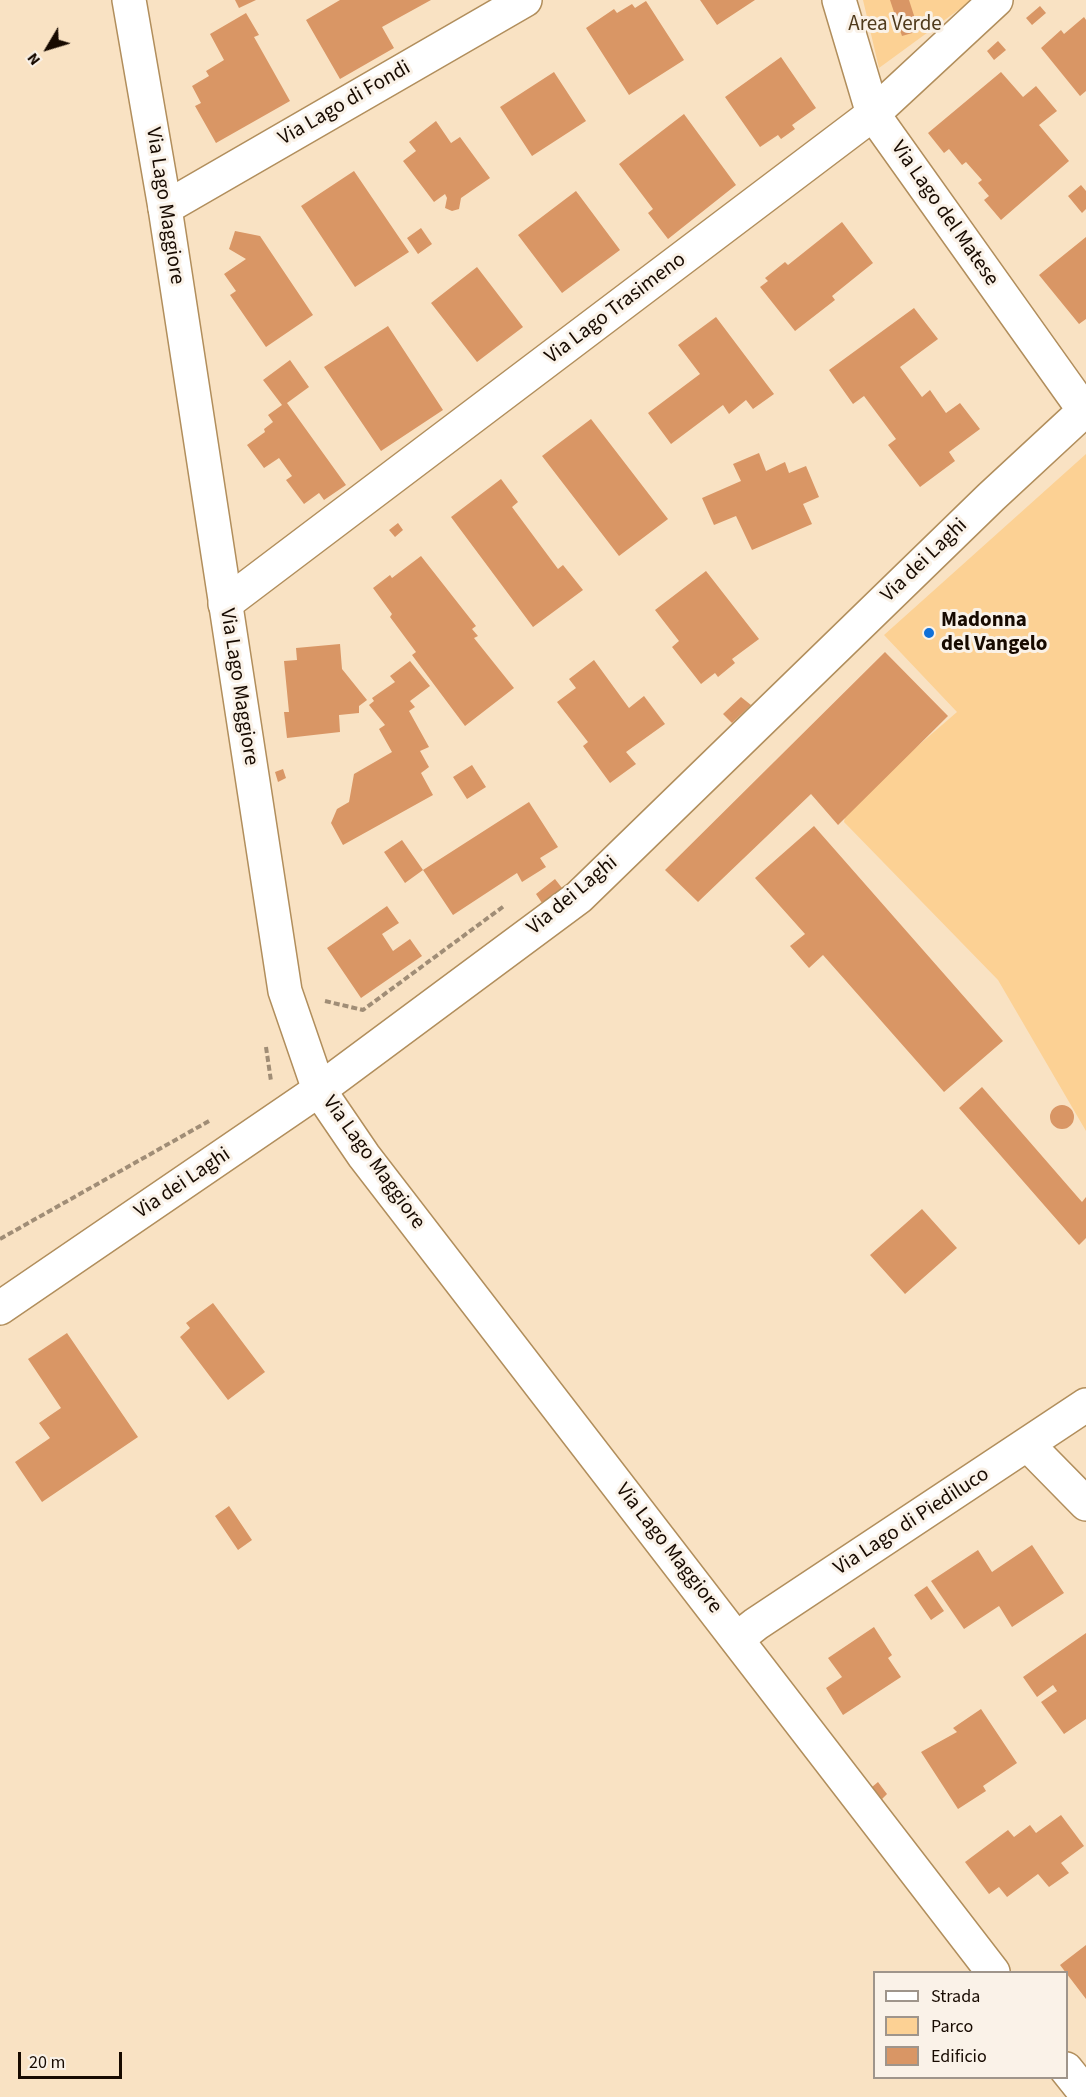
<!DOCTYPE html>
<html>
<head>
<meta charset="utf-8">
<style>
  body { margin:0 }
  #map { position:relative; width:1086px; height:2097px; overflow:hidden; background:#f9e2c3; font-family:"Source Sans 3",sans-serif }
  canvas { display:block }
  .legend { position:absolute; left:873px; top:1971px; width:195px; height:108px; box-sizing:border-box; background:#faf2e8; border:2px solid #9f958b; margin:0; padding:8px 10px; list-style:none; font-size:18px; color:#170a00 }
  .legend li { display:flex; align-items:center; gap:12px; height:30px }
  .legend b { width:30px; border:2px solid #9f958b }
  .north { position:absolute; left:18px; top:18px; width:60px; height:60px; -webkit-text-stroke:4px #faf2e8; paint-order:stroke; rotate:232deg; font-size:16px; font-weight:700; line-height:24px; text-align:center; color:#170a00 }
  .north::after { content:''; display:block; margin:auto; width:21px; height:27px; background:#170a00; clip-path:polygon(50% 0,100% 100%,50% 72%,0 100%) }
  .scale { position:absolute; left:18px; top:2052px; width:104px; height:27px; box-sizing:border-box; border:3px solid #170a00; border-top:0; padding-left:8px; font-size:18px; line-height:21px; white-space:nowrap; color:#170a00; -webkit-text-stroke:4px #faf2e8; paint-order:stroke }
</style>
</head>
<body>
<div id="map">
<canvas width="1086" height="2097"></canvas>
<ul class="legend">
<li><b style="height:8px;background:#fff"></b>Strada</li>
<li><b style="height:16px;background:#fcd194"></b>Parco</li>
<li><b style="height:16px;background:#d99665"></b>Edificio</li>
</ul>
<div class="north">N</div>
<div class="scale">20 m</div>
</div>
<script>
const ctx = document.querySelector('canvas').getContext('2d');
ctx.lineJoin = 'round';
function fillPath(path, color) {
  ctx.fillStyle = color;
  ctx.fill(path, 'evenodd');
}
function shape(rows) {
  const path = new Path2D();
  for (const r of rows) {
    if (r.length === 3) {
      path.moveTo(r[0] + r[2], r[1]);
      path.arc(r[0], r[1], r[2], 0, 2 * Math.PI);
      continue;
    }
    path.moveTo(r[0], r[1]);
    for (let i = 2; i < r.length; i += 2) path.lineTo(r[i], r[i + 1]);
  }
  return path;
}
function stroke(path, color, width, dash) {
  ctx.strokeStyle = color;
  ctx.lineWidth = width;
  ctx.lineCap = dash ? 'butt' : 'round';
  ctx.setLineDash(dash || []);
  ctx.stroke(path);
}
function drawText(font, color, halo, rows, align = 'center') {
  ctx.font = font + ' "Source Sans 3",sans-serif';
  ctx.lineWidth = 6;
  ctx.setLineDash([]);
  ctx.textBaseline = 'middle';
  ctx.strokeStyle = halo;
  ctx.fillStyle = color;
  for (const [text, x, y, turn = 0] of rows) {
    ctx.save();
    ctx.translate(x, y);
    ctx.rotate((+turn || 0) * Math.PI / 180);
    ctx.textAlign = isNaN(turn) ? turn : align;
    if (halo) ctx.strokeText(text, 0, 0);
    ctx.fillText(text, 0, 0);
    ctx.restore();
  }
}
fillPath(shape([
  [863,0,972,0,879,68],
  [1086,454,1086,1131,998,980,844,822,847,807,957,712,884,635]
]), '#fcd194');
fillPath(shape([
  [235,0,256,0,239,8],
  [340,0,431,0,382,27,394,48,340,79,306,20],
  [700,0,755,0,717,25],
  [890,0,909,0,919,31,902,36],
  [646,1,684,60,629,95,586,28,614,9,617,13,632,4,635,8],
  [1040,6,1046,13,1032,25,1026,18],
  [246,13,259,35,254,37,290,101,216,143,195,106,201,103,192,86,209,76,206,71,224,60,210,34],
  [1084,17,1086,20,1086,91,1080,96,1041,48,1061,30,1064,34],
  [998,41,1006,50,994,60,987,51],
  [781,57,816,108,792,125,795,129,781,139,778,135,760,147,725,97],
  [554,72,586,121,532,156,500,107],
  [1001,72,1023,97,1036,86,1057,111,1039,125,1069,161,1001,220,984,200,989,196,978,183,982,180,966,162,962,165,949,149,944,153,928,133],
  [684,114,736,185,668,239,648,213,653,209,619,164],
  [436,121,451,143,460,137,490,178,461,198,459,209,452,211,445,208,447,198,445,194,434,202,403,161,416,151,409,142],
  [354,171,409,252,355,287,301,206],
  [1081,185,1086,191,1086,209,1082,213,1068,196],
  [576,191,620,250,562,293,518,235],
  [842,222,873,263,832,296,835,300,795,331,760,287,768,281,765,278,785,262,788,265],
  [421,228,432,244,418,254,407,238],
  [235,231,260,236,313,315,266,347,230,295,236,291,224,274,246,259,229,249],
  [1086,237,1086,319,1079,324,1039,275],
  [477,267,523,327,477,362,431,303],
  [914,308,938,339,900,367,922,397,930,390,946,413,960,403,980,429,949,452,955,461,920,487,888,445,896,439,864,396,853,404,829,370],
  [716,317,774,394,753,409,746,400,729,414,723,405,671,444,648,413,700,374,678,345],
  [388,326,443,410,381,451,324,367],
  [290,360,309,387,287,403,346,485,324,500,319,493,304,504,286,480,292,476,279,458,264,468,247,445,265,432,264,429,273,422,268,415,282,405,263,380],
  [591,419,668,519,619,556,542,456],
  [759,453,766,471,785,462,789,473,806,466,819,497,803,504,812,524,752,550,736,516,714,525,702,498,741,481,733,464],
  [501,479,518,502,512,507,558,569,563,565,583,590,533,627,451,517],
  [398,523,403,530,395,537,389,530],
  [421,556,476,626,472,629,478,636,474,638,514,688,465,726,412,655,416,652,390,617,392,614,373,588,390,575,392,578],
  [706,571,759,639,732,659,735,663,718,677,715,673,701,684,672,647,679,641,655,610],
  [340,644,342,669,367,700,359,706,359,713,339,715,340,732,287,738,284,712,289,712,284,661,297,660,296,648],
  [885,652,948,716,838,825,811,794,698,902,665,870],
  [594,660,629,708,644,696,665,724,626,752,636,764,610,783,583,746,588,742,557,702,576,688,569,679],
  [410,661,430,686,410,701,415,707,409,711,429,747,420,751,429,767,421,773,433,795,343,845,331,823,337,809,349,802,354,774,392,752,379,729,385,725,369,705,374,701,372,698,395,682,390,676],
  [741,697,751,705,732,723,723,714],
  [472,765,486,787,467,799,453,777],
  [283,769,286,778,278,782,275,772],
  [529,802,558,847,540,858,546,867,522,882,517,873,453,915,423,870],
  [814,826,1003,1041,944,1092,823,955,809,968,790,946,805,934,755,878],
  [402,840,423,870,405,883,384,852],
  [555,879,562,888,542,903,536,894],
  [387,906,399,923,382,934,393,951,410,939,422,956,361,998,327,948],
  [982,1087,1082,1202,1086,1197,1086,1238,1079,1245,959,1108],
  [1062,1117,12],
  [922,1209,957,1248,905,1294,870,1255],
  [213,1303,265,1372,228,1400,180,1337,190,1328,186,1323],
  [67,1333,138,1437,42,1502,15,1462,50,1438,39,1423,61,1408,28,1359],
  [229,1506,252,1540,238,1550,215,1516],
  [1032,1545,1064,1593,1012,1627,999,1606,964,1629,931,1581,978,1550,992,1572],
  [927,1586,944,1611,931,1620,914,1595],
  [874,1627,892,1655,888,1658,901,1677,843,1715,826,1688,842,1677,828,1658],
  [1086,1633,1086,1719,1064,1734,1041,1702,1057,1691,1053,1685,1037,1697,1023,1677],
  [981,1709,1017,1763,983,1786,986,1791,958,1809,921,1752,957,1732,953,1728],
  [878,1782,887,1794,882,1799,872,1787],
  [1061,1815,1084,1846,1061,1863,1069,1873,1049,1887,1038,1874,1007,1897,999,1887,989,1894,965,1862,1008,1830,1014,1837,1030,1825,1036,1833],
  [1086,1945,1086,1999,1060,1965]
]), '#d99665');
const street = shape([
  [839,0,873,114,1086,413],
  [165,208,525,0],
  [225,604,873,114,996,0],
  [0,1308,319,1090,579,897,991,497,1086,409],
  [1029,1446,1086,1504],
  [737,1639,756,1624,1086,1405]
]);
const secondary = shape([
  [129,0,165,208,285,991,319,1090,364,1156,993,1972],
  [1066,2069,1086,2094]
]);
stroke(street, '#b18e5c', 36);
stroke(secondary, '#b18e5c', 36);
stroke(shape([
  [325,1001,363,1010,504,906],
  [266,1047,271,1081],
  [0,1239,209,1121]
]), '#a08d76', 4, [6, 3]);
stroke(street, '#fff', 33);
stroke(secondary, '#fff', 33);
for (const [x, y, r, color] of [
  [929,633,6,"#1070d8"]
]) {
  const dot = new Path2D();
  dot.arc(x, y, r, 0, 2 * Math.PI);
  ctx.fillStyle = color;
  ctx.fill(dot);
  stroke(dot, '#faf2e8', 2);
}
drawText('21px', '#4f3a1c', '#faf2e8', [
  ["Area Verde",895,25]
]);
drawText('21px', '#170a00', '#faf2e8', [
  ["Via Lago di Fondi",345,104,-30],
  ["Via Lago Maggiore",164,206,81],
  ["Via Lago del Matese",944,214,55],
  ["Via Lago Trasimeno",616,309,-37],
  ["Via dei Laghi",925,561,-44],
  ["Via Lago Maggiore",238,687,81],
  ["Via dei Laghi",573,896,-40],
  ["Via Lago Maggiore",373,1163,54],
  ["Via dei Laghi",183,1184,-34],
  ["Via Lago di Piediluco",912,1522,-33],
  ["Via Lago Maggiore",668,1549,52]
]);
drawText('bold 21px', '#170a00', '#faf2e8', [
  ["Madonna",941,621],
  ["del Vangelo",941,645]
], 'left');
</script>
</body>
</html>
